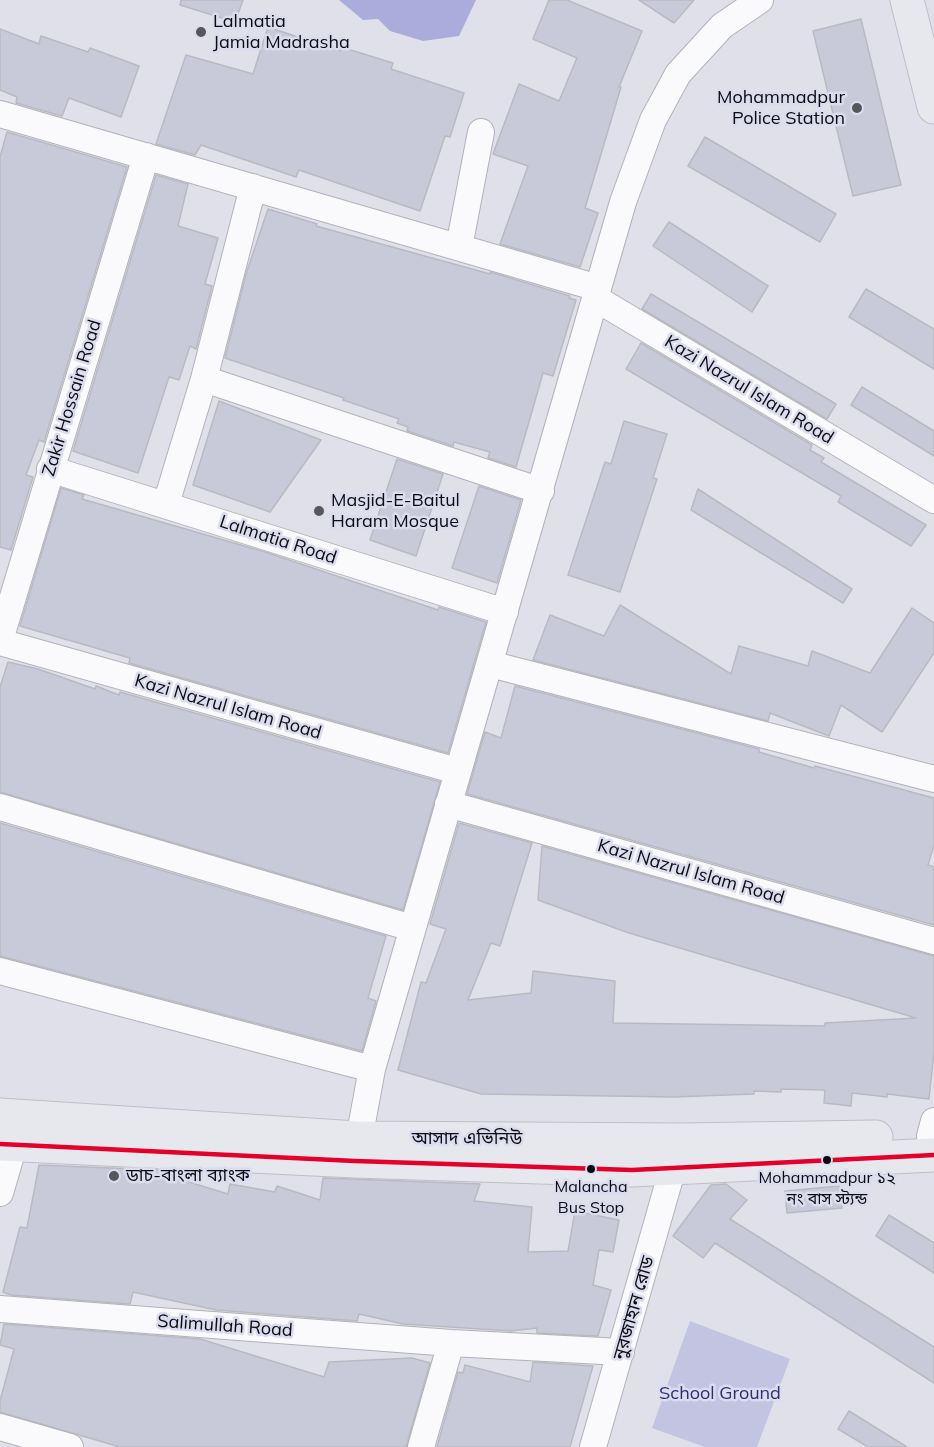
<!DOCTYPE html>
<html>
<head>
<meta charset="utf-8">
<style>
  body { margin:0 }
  canvas { display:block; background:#e0e0ea }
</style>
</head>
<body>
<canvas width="934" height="1447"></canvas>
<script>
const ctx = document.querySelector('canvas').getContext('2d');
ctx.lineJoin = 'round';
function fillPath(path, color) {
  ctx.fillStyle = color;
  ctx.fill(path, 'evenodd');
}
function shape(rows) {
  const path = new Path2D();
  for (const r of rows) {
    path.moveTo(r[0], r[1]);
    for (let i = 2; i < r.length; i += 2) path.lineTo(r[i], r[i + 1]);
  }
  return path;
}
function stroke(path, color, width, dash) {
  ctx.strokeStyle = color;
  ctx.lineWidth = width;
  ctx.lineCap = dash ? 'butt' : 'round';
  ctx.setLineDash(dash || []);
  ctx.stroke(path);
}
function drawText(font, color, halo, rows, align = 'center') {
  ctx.font = font + ' Mulish,"Noto Sans Bengali",sans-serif';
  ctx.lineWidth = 5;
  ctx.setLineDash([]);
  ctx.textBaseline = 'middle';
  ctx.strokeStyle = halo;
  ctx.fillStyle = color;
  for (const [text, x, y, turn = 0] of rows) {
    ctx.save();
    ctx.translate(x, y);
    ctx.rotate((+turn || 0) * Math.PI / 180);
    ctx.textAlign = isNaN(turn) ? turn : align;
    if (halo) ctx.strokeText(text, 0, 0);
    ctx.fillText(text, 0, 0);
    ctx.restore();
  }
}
fillPath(shape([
  [690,1321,790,1359,757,1447,705,1447,652,1428]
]), '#c2c4e1');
fillPath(shape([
  [339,0,476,0,459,36,423,41,390,31,378,19,363,20]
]), '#aaaddb');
const building = shape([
  [181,0,243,0,235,22,180,5,181,0],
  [549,0,567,0,642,31,619,87,621,87,585,208,598,213,580,267,500,244,528,166,493,154,519,84,559,101,577,58,533,39,549,0],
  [639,0,694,0,674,23,639,0],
  [861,19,901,185,853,196,813,31,861,19],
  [268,27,340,51,341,47,393,63,391,69,464,93,450,137,445,136,420,211,299,170,296,177,201,145,195,155,156,144,186,55,253,74,268,27],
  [0,29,39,44,41,36,88,52,90,48,139,66,121,117,69,98,62,116,16,103,17,97,0,90,0,29],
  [7,132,127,167,44,442,39,440,26,475,33,477,11,550,0,547,0,157,7,132],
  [705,137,836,214,820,242,688,166,705,137],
  [156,175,188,184,178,226,218,238,205,284,212,286,196,349,190,346,179,380,169,377,138,473,73,451,156,175],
  [268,209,317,224,316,226,490,274,490,272,570,296,569,298,576,300,553,376,543,373,516,467,488,458,490,452,454,442,453,446,407,431,408,427,397,423,399,419,343,400,344,398,225,358,246,274,268,209],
  [669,222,768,286,752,312,653,246,669,222],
  [866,289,934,329,934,369,849,317,866,289],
  [651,294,836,404,827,419,642,309,651,294],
  [641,343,812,445,810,450,824,458,821,462,926,525,911,546,838,502,841,496,626,369,641,343],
  [862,387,934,431,934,456,851,405,862,387],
  [219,401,321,440,270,512,193,485,219,401],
  [624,421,667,434,653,478,657,479,620,592,568,575,605,462,611,464,624,421],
  [397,459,443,474,416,556,370,540,397,459],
  [479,486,521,500,497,583,452,568,479,486],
  [61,488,84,495,82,499,265,552,438,610,439,607,486,622,448,753,129,663,130,658,20,626,61,488],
  [698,489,852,589,843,603,691,510,698,489],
  [620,605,731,674,739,646,808,666,812,651,870,673,912,608,934,623,934,653,882,732,841,705,829,736,770,713,768,721,533,660,550,615,604,636,620,605],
  [8,662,38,669,95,689,96,686,119,695,120,692,440,782,403,910,0,792,0,687,8,662],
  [515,686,759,749,759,752,814,768,815,766,934,798,934,845,928,865,934,867,934,925,467,794,485,732,501,738,515,686],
  [0,823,386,936,368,998,376,1001,362,1051,0,956,0,823],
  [459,823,532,843,500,946,491,943,468,1000,531,993,533,971,615,981,613,1023,825,1026,825,1023,916,1018,629,933,538,900,542,846,934,956,934,1052,929,1099,887,1094,887,1097,852,1093,851,1106,824,1103,825,1090,781,1089,781,1092,754,1091,754,1094,674,1097,481,1094,398,1070,421,982,426,983,446,929,430,924,459,823],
  [39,1165,182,1171,179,1179,228,1194,230,1184,275,1192,277,1186,320,1200,323,1178,480,1184,474,1201,532,1207,528,1252,568,1251,575,1211,619,1220,613,1252,599,1250,593,1285,611,1290,598,1336,537,1333,537,1328,511,1331,403,1324,359,1314,357,1321,216,1310,133,1292,130,1304,11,1295,3,1292,20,1227,27,1228,39,1165],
  [726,1184,747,1200,730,1219,934,1347,934,1383,715,1243,703,1258,673,1236,711,1185,726,1184],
  [839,1186,842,1208,787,1213,785,1191,839,1186],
  [889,1215,934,1243,934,1273,876,1236,889,1215],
  [4,1324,200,1339,324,1377,329,1362,412,1358,430,1363,406,1447,120,1447,0,1412,0,1401,14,1349,0,1345,4,1324],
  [533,1362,593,1366,570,1447,437,1447,458,1372,463,1373,465,1365,530,1382,533,1362],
  [849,1411,907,1447,868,1447,838,1429,849,1411]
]);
fillPath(building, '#c8cada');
stroke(building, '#b9bac1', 1.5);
const minor = shape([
  [0,114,598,288],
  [459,247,481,132],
  [595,298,934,500],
  [204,379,541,491],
  [50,469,505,612],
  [166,504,204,379,253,187],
  [0,640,146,156],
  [0,642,457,771],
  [490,664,934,779],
  [448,804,934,941],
  [0,807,412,928],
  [0,971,372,1069],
  [930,1136,934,1121],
  [356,1155,372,1069,623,202,653,120,678,74,722,26,760,0],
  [0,1193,14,1145,16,1126],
  [0,1309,451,1343,621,1352],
  [0,1427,70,1447],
  [421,1447,451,1343],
  [593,1447,678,1150]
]);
const major = shape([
  [907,0,934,107],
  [0,1115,357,1138,681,1140,876,1137],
  [0,1144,355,1161,632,1170,934,1155]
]);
stroke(minor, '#b1b2b9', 28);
stroke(major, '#bebec4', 35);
stroke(minor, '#fafafc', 26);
stroke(major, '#e7e7ee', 33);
stroke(shape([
  [0,1144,355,1161,632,1170,934,1155]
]), '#e4002b', 4.5);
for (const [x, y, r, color] of [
  [201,32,6,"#56565d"],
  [857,108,6,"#56565d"],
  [319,511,6,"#56565d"],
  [827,1160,5,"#0b0b11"],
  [591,1169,5,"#0b0b11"],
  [114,1176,6,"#56565d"]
]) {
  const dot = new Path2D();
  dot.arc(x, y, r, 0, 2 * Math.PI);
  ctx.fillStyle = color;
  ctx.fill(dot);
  stroke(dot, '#dbddef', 2);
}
drawText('16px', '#0b0b11', '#dbddef', [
  ["Mohammadpur ১২",827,1178],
  ["নং বাস স্ট্যন্ড",827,1199],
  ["Malancha",591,1187],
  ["Bus Stop",591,1208]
]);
drawText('18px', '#0b0b11', '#dbddef', [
  ["Lalmatia",213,22],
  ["Jamia Madrasha",213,43],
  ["Mohammadpur",845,98,"right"],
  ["Police Station",845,119,"right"],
  ["Masjid-E-Baitul",331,501],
  ["Haram Mosque",331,522],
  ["ডাচ-বাংলা ব্যাংক",126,1176]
], 'left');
drawText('18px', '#0b0b11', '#dbddef', [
  ["Kazi Nazrul Islam Road",749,390,31],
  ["Zakir Hossain Road",72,398,-73],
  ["Lalmatia Road",278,540,18],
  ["Kazi Nazrul Islam Road",228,707,16],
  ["Kazi Nazrul Islam Road",691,872,16],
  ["আসাদ এভিনিউ",467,1139],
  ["নুরজাহান রোড",634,1308,-74],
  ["Salimullah Road",225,1326,4]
]);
drawText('18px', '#302c75', '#dbddef', [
  ["School Ground",720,1394]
]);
</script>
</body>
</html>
